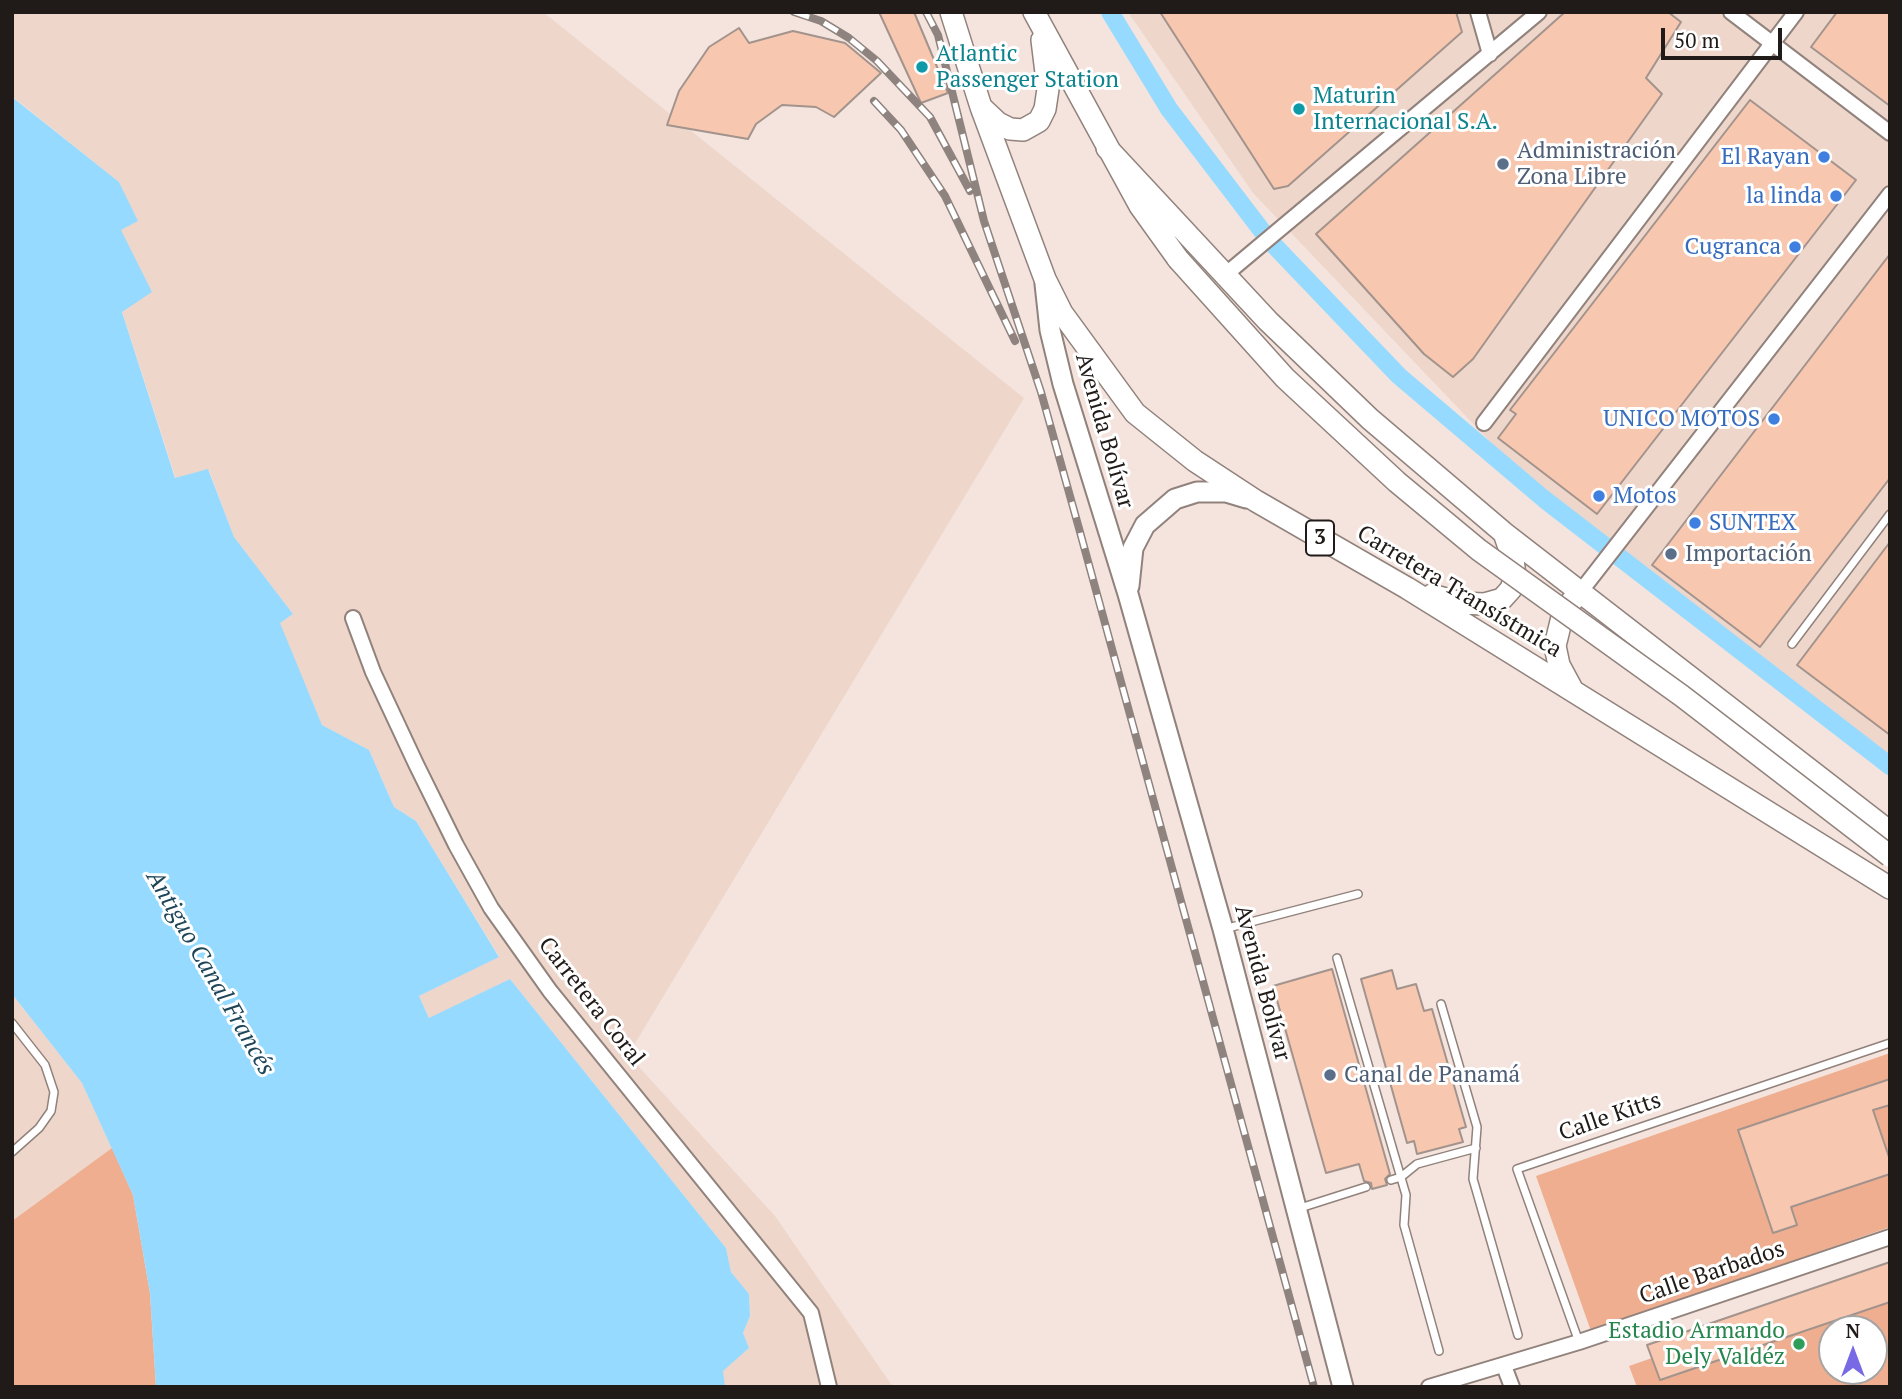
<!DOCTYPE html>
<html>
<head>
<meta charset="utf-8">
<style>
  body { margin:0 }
  #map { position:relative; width:1902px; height:1399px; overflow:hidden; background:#f4e4dd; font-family:"PT Serif",serif }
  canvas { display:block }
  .frame { position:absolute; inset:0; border:14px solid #201b18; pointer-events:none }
  .north { position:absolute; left:1818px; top:1315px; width:70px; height:70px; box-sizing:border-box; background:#fff; border:2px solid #a6a4a3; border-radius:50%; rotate:0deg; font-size:19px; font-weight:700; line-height:28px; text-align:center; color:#201b18 }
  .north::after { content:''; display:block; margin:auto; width:24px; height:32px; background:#786ae5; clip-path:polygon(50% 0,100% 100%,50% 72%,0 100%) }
  .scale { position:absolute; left:1661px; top:28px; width:121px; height:32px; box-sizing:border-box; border:4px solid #201b18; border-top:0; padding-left:9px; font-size:21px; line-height:24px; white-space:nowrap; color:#201b18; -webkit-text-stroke:5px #fff; paint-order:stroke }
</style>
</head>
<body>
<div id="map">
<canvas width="1902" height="1399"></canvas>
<div class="frame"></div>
<div class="north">N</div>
<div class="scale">50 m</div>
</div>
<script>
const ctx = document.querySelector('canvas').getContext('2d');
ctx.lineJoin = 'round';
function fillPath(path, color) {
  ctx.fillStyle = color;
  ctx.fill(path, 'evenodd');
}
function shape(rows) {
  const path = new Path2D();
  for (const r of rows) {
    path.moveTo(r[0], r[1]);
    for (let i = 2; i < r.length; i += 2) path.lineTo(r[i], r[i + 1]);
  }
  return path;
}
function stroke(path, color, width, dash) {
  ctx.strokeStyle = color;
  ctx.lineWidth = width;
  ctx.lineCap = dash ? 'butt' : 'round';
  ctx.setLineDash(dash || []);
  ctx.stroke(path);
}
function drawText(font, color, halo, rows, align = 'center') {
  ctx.font = font + ' "PT Serif",serif';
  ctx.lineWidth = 6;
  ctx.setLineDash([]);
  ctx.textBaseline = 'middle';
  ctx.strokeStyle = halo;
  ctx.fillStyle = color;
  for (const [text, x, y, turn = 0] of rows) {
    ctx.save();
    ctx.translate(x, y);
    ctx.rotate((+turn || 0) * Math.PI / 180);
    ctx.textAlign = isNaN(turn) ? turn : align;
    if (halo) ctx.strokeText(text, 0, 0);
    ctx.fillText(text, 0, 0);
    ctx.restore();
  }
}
fillPath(shape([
  [12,12,543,12,1024,398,628,1055,775,1216,893,1387,725,1387,722,1371,749,1348,743,1333,750,1316,749,1294,731,1272,726,1248,510,979,430,1019,419,996,499,956,416,821,394,807,369,750,322,725,279,623,293,614,234,537,209,470,176,479,122,311,121,230,137,221,119,182,12,96],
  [1128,12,1890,12,1890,755,1524,477,1253,193],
  [12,994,82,1083,112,1148,12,1221]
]), '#eed6cb');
fillPath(shape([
  [1890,1053,1890,1227,1591,1331,1536,1176],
  [112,1148,133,1195,150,1293,156,1387,12,1387,12,1221],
  [1890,1302,1890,1387,1637,1387,1629,1366,1652,1358,1660,1380],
  [1832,1329,1874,1329,1874,1371,1832,1371]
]), '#eeae8f');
fillPath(shape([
  [12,97,119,182,138,221,121,230,152,292,122,312,175,478,208,469,234,537,293,614,280,623,322,725,369,750,394,807,416,821,499,957,419,996,429,1018,510,979,726,1248,731,1272,749,1294,750,1316,743,1333,749,1348,723,1371,725,1387,156,1387,150,1293,133,1195,82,1083,12,994]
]), '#96dbff');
stroke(shape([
  [1110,12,1169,109,1269,240,1399,376,1544,499,1890,766]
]), '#96dbff', 18);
const building = shape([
  [879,12,914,12,948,93,921,103,879,12],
  [1160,12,1456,12,1462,32,1288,186,1274,189,1160,12],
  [1565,12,1668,12,1681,22,1646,78,1662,94,1473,359,1453,377,1424,354,1316,234,1565,12],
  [1837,12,1890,12,1890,106,1811,47,1837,12],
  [739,28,749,43,793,31,845,43,881,73,834,117,816,107,782,105,756,124,748,139,667,125,679,91,709,47,739,28],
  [1750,100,1856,180,1597,514,1498,438,1516,414,1510,410,1750,100],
  [1890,254,1890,478,1760,647,1652,565,1890,254],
  [1890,542,1890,735,1797,665,1890,542],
  [1332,969,1390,1174,1385,1179,1387,1185,1372,1189,1371,1183,1364,1181,1359,1164,1326,1173,1273,986,1332,969],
  [1392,970,1397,989,1416,984,1424,1011,1432,1009,1466,1127,1459,1129,1463,1142,1417,1154,1414,1141,1407,1143,1361,979,1392,970],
  [1890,1079,1890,1105,1873,1110,1890,1160,1890,1174,1791,1207,1797,1225,1773,1233,1738,1130,1890,1079],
  [1890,1262,1890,1302,1660,1380,1647,1345,1890,1262]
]);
fillPath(building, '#f8c7b0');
stroke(building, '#a2938c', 2);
const lane = shape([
  [1792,644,1890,514],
  [1224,929,1358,894],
  [1337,958,1406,1195,1404,1225,1439,1351],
  [1441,1004,1477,1127,1473,1179,1518,1335],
  [12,1023,45,1065,54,1092,51,1111,39,1128,12,1152],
  [1391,1180,1401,1177,1417,1164,1476,1148],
  [1297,1209,1366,1187],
  [1579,1342,1517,1169,1890,1043]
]);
const street = shape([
  [1478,12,1490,54],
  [1731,12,1890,133],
  [1225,275,1539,12],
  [1484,423,1796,12],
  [1581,591,1890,194],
  [353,618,373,672,416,764,456,845,491,908,550,991,811,1313,829,1387],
  [1504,1366,1512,1387],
  [1429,1387,1579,1342,1890,1237]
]);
const secondary = shape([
  [1045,284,1050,330,1063,384,1128,594,1223,929,1343,1387],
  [1129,586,1133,548,1145,525,1175,499,1197,492,1226,492,1246,498]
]);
const primary = shape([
  [951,12,981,107,1045,279,1062,313,1135,413,1195,461,1256,501,1407,588,1890,888],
  [1034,12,1140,206,1178,259],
  [982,108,998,123,1010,129,1023,130,1039,121,1045,109,1048,89,1042,40],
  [1107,148,1268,321,1370,419,1504,533,1890,832],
  [1432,595,1461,603,1484,604,1502,599,1511,589,1515,576,1513,559,1504,533],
  [1573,691,1559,665,1555,646,1563,613,1575,597]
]);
stroke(lane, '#91827c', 10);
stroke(street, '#91827c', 18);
stroke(secondary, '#91827c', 23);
stroke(primary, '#91827c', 24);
stroke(lane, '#fff', 7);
stroke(street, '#fff', 14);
stroke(secondary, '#fff', 19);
stroke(primary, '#fff', 21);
const rail = shape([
  [794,12,821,21,849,38,877,61,930,117,970,191],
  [926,12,938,35,984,221,1041,392,1080,532,1314,1387],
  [874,101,901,130,945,196,1015,341]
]);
stroke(rail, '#8e837e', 8);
stroke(rail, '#fff', 5, [16]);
const primaryBridge = shape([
  [1178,259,1285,378,1397,482,1479,550,1682,696,1890,856]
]);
stroke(primaryBridge, '#91827c', 24, []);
stroke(primaryBridge, '#fff', 21);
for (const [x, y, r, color] of [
  [922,67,7,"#0f9aa8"],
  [1299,109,7,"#0f9aa8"],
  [1824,157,7,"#3f7fe0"],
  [1503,164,7,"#5c6f8a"],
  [1836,196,7,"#3f7fe0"],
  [1795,247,7,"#3f7fe0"],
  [1774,419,7,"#3f7fe0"],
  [1599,496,7,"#3f7fe0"],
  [1695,523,7,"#3f7fe0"],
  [1671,554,7,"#5c6f8a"],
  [1330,1075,7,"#5c6f8a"],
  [1799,1344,7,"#2e9e5b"]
]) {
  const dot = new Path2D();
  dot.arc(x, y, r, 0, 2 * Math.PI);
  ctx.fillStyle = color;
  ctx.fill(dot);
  stroke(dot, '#fff', 2.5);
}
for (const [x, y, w] of [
  [1320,538,28]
]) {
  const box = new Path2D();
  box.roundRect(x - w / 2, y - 17.5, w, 35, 5);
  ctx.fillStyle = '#fff';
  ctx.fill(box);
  stroke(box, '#201b18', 2);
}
drawText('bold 21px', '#201b18', null, [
  ["3",1320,538]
]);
drawText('23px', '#0d838f', '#fff', [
  ["Atlantic",936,54],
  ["Passenger Station",936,80],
  ["Maturin",1313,96],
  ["Internacional S.A.",1313,122]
], 'left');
drawText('23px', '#4e5e75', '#fff', [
  ["Administración",1517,151],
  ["Zona Libre",1517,177],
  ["Importación",1685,554],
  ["Canal de Panamá",1344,1075]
], 'left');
drawText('23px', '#366cbe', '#fff', [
  ["El Rayan",1810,157],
  ["la linda",1822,196],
  ["Cugranca",1781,247],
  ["UNICO MOTOS",1760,419],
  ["Motos",1613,496,"left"],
  ["SUNTEX",1709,523,"left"]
], 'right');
drawText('23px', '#201b18', '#fff', [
  ["Avenida Bolívar",1104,431,74],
  ["Carretera Transístmica",1459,592,31],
  ["Avenida Bolívar",1262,983,75],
  ["Carretera Coral",591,1002,52],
  ["Calle Kitts",1610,1117,-19],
  ["Calle Barbados",1712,1273,-19]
]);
drawText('23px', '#27864d', '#fff', [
  ["Estadio Armando",1785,1331],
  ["Dely Valdéz",1785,1357]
], 'right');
drawText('italic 24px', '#1e4558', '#fff', [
  ["Antiguo Canal Francés",210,973,60]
]);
</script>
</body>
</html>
